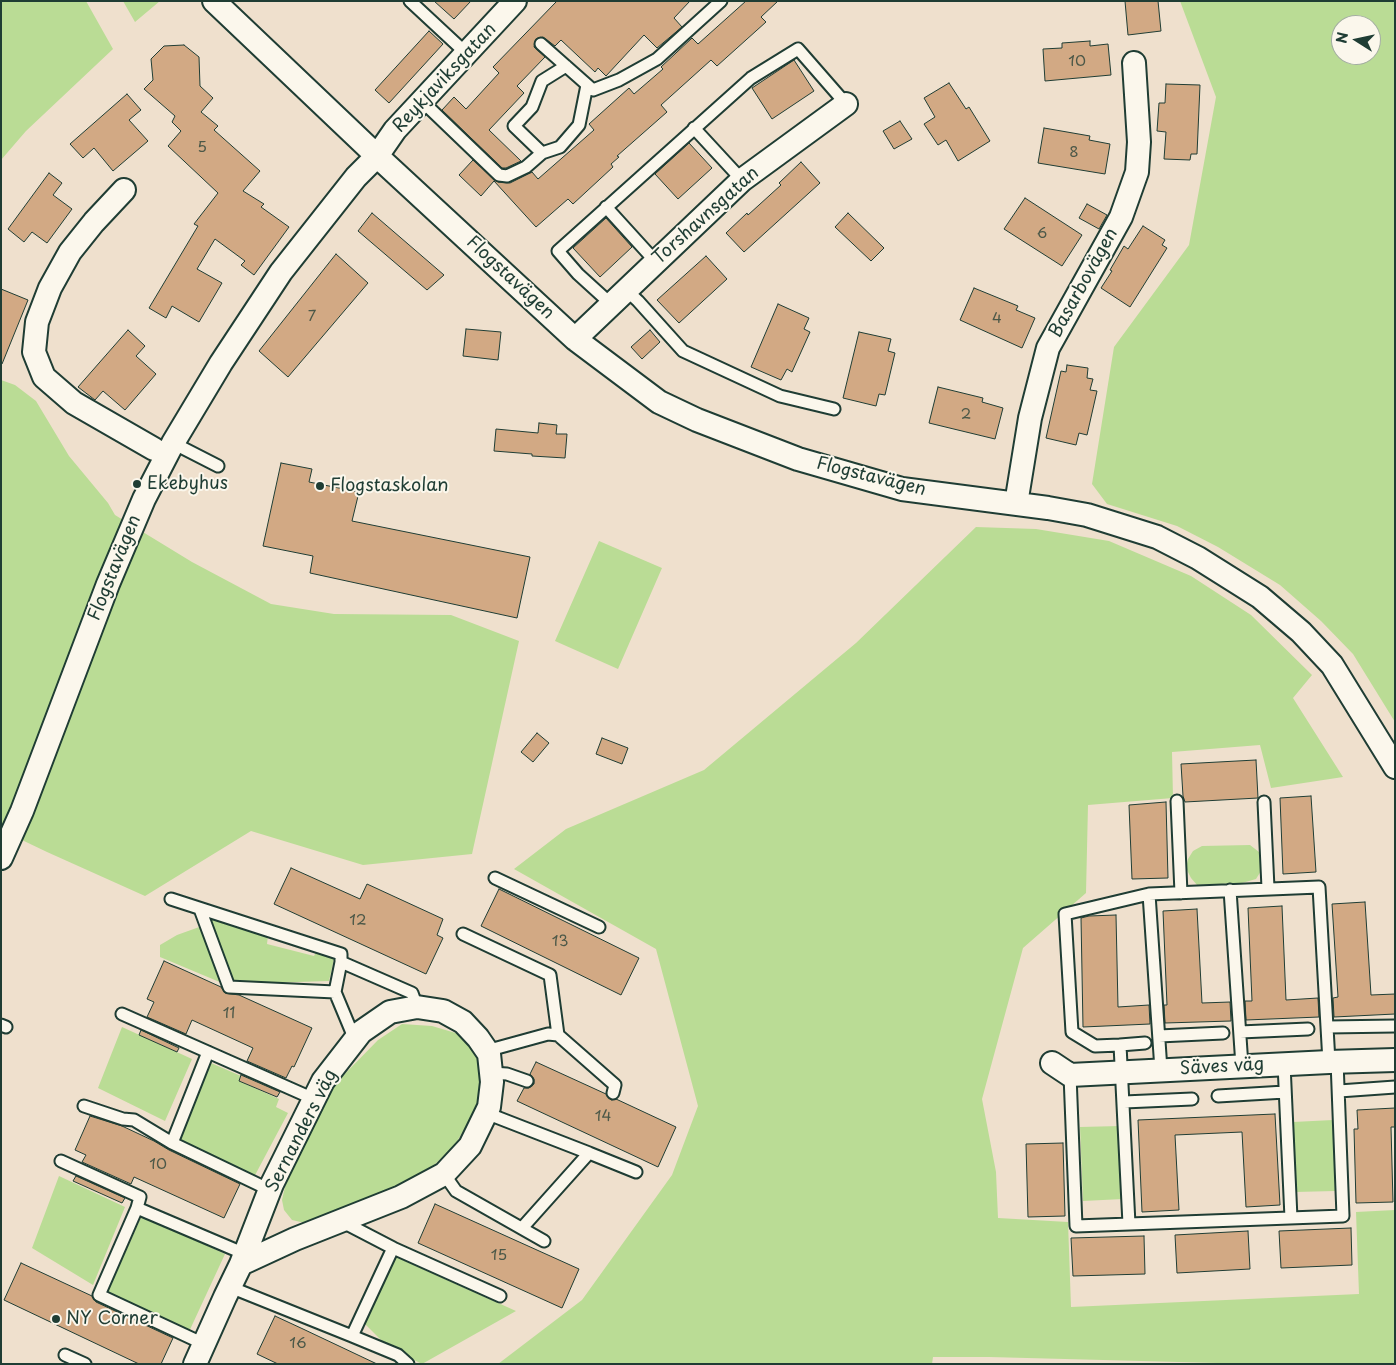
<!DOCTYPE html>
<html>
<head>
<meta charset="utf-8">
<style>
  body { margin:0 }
  #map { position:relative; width:1396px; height:1365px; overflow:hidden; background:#efe0cd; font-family:"Playpen Sans",sans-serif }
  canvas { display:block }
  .frame { position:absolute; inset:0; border:2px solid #1f3d34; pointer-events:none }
  .north { position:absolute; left:1331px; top:15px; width:50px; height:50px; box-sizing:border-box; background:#fbf7ec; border:1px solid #a3ada2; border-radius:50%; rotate:280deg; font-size:14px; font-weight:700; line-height:20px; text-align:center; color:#1f3d34 }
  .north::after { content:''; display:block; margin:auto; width:18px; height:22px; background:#1f3d34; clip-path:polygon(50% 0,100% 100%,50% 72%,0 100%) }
</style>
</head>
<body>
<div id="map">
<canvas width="1396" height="1365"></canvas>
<div class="frame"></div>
<div class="north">N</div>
</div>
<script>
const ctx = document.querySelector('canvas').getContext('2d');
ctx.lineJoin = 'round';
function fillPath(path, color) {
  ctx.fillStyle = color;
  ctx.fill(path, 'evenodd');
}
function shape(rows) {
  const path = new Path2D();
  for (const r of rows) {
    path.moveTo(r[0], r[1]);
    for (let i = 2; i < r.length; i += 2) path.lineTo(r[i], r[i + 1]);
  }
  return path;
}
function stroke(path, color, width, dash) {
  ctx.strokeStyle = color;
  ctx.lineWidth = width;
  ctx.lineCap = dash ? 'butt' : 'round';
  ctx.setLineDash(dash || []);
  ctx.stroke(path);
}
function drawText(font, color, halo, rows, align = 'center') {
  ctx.font = font + ' "Playpen Sans",sans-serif';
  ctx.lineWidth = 4;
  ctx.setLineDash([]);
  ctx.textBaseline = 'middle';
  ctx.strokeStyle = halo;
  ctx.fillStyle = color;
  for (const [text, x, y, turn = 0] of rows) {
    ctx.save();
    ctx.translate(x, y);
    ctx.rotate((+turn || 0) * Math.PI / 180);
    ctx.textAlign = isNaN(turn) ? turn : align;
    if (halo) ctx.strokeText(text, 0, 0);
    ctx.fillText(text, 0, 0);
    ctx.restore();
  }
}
fillPath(shape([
  [1,1,86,1,113,49,26,131,1,160],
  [123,1,160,1,135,22],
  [1180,1,1395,1,1395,722,1353,654,1321,621,1280,585,1218,547,1177,526,1107,504,1092,484,1114,347,1189,245,1216,97],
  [1341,25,1371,25,1371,55,1341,55],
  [1,380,15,385,36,401,69,456,108,503,115,515,192,562,271,604,334,614,451,615,519,641,472,854,363,865,251,831,145,896,47,852,1,830],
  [976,527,1036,529,1109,541,1191,576,1251,615,1312,675,1293,698,1343,777,1271,788,1260,745,1172,752,1173,798,1088,805,1086,893,1023,948,982,1099,996,1172,998,1218,1068,1222,1071,1307,1359,1294,1356,1212,1395,1210,1395,1364,1255,1364,989,1357,933,1357,932,1364,498,1364,582,1300,672,1175,698,1106,656,949,514,869,566,829,704,770,856,643],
  [599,541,662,568,618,669,555,641],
  [1250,845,1259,852,1261,871,1256,879,1242,883,1197,885,1191,878,1186,868,1188,859,1193,851,1202,846],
  [205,913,268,935,267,944,314,956,316,952,334,959,329,981,234,984],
  [202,926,222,983,160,957,160,945,177,935],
  [402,1024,432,1026,459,1034,470,1042,480,1062,481,1081,478,1105,455,1145,431,1168,398,1188,305,1223,292,1220,284,1210,282,1200,287,1178,335,1084,378,1040],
  [122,1027,192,1059,165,1121,98,1088],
  [211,1063,241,1076,239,1081,279,1099,276,1107,288,1113,253,1179,178,1139],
  [1333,1120,1335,1191,1295,1192,1293,1122],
  [1120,1126,1123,1199,1083,1201,1080,1127],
  [59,1176,125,1207,93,1285,32,1248],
  [142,1215,225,1254,187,1336,105,1298],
  [396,1257,516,1311,422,1364,388,1347,363,1322]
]), '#badc95');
const building = shape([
  [434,1,471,1,454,19,434,1],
  [557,1,690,1,674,18,682,27,657,48,644,35,606,76,598,68,595,72,561,40,555,46,543,37,536,39,534,47,545,57,517,86,524,93,489,130,521,161,506,168,502,168,442,110,454,97,466,109,499,73,493,67,557,1],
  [746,1,778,1,761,17,766,22,717,66,711,60,661,105,667,112,617,156,619,157,611,164,613,167,573,204,568,199,536,227,494,181,481,196,459,175,473,160,498,182,510,183,532,172,538,179,594,130,589,124,629,88,634,94,663,69,661,67,692,38,698,44,746,1],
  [1125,1,1158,1,1161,31,1128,35,1125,1],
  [429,31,443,44,389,103,375,90,429,31],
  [1090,41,1090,46,1108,44,1111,75,1045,81,1043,49,1062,48,1062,43,1090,41],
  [184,45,199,57,200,86,213,98,201,112,218,126,214,130,260,171,243,191,264,204,261,207,289,227,254,275,241,265,245,261,215,239,197,269,222,283,199,322,172,306,166,318,149,308,198,226,194,224,218,193,168,146,181,131,172,122,175,116,144,89,153,80,151,59,164,46,184,45],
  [794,60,814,91,772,119,752,88,794,60],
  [949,83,966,109,969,107,990,141,958,161,946,140,938,145,924,124,935,117,924,98,949,83],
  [1166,84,1200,85,1197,154,1191,154,1190,160,1164,159,1166,132,1157,131,1159,103,1165,103,1166,84],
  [127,94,141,110,129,120,148,141,113,171,94,148,83,158,70,144,127,94],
  [900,121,912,139,894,149,883,131,900,121],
  [1044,128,1090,136,1089,140,1110,144,1105,174,1038,163,1044,128],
  [689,143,712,168,678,199,655,174,689,143],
  [801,162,820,183,744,252,726,233,747,213,748,215,781,185,779,183,801,162],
  [49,173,62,183,53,195,72,209,47,243,32,232,24,242,8,229,49,173],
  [1025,198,1082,235,1062,266,1004,229,1025,198],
  [1087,204,1107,215,1099,229,1079,218,1087,204],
  [372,213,444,275,427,290,358,231,372,213],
  [848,213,884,248,871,261,835,227,848,213],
  [606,218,632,247,600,277,573,248,606,218],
  [1143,226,1165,240,1162,245,1167,248,1130,307,1101,288,1112,271,1110,270,1124,246,1128,249,1143,226],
  [336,254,368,283,288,377,259,351,336,254],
  [706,256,727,279,679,323,657,300,706,256],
  [974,288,1018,306,1016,310,1035,318,1022,348,960,320,974,288],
  [1,289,28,300,2,364,1,364,1,289],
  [778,304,809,318,804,329,810,332,792,372,787,369,781,380,751,367,778,304],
  [466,329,501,332,498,360,463,356,466,329],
  [128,330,145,346,136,356,156,374,125,410,103,391,95,400,78,387,128,330],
  [650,330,660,342,642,359,631,347,650,330],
  [859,332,891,339,888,351,895,353,885,395,879,394,876,406,843,398,859,332],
  [1067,365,1088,368,1087,378,1093,379,1090,390,1097,391,1087,435,1079,433,1076,445,1046,438,1061,371,1066,372,1067,365],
  [938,387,983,398,982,402,1003,408,995,439,929,423,938,387],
  [539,423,557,425,556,434,567,434,565,458,532,456,532,454,494,451,496,429,538,433,539,423],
  [281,463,312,469,309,482,359,492,352,521,530,557,517,618,310,573,313,556,263,546,281,463],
  [537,733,549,743,533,762,521,752,537,733],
  [602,738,628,748,622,764,596,754,602,738],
  [1256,760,1258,798,1185,802,1183,796,1181,764,1256,760],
  [1311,796,1316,872,1283,874,1280,798,1311,796],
  [1166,802,1168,878,1132,879,1129,805,1166,802],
  [291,868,360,899,367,884,443,919,437,935,443,938,426,974,274,904,291,868],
  [499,889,639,958,621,995,481,926,499,889],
  [1365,902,1371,995,1395,994,1395,1014,1334,1017,1333,998,1338,997,1332,904,1365,902],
  [1282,906,1286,1000,1318,998,1319,1017,1246,1020,1245,1001,1252,1001,1248,908,1282,906],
  [1197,909,1202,1003,1230,1002,1231,1021,1165,1023,1164,1005,1167,1005,1163,911,1197,909],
  [1116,915,1118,1007,1149,1005,1150,1024,1083,1027,1081,918,1089,916,1116,915],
  [164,961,221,987,225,993,239,995,312,1028,294,1067,292,1066,286,1078,247,1061,253,1048,192,1020,186,1034,147,1017,154,1002,147,999,164,961],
  [141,1030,179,1048,177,1052,139,1035,141,1030],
  [536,1062,606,1094,611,1100,616,1099,676,1127,658,1167,517,1101,524,1088,529,1088,534,1084,534,1079,530,1074,536,1062],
  [241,1075,280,1092,277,1097,239,1081,241,1075],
  [1395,1108,1395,1127,1391,1127,1393,1202,1356,1203,1354,1129,1358,1129,1357,1110,1395,1108],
  [1275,1114,1280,1205,1246,1207,1242,1132,1175,1135,1179,1210,1142,1212,1138,1120,1275,1114],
  [90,1116,122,1126,154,1141,169,1150,240,1184,224,1218,134,1177,131,1184,82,1162,86,1155,75,1150,90,1116],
  [1063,1143,1065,1216,1028,1217,1026,1144,1063,1143],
  [76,1176,125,1198,122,1203,73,1181,76,1176],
  [435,1204,579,1269,562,1308,418,1243,435,1204],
  [1351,1228,1352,1265,1281,1268,1279,1231,1351,1228],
  [1248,1231,1250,1269,1177,1273,1175,1235,1248,1231],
  [1144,1236,1145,1274,1073,1276,1071,1238,1144,1236],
  [21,1263,92,1296,96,1302,173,1338,161,1364,139,1364,4,1300,21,1263],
  [275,1316,303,1329,377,1364,278,1364,257,1354,275,1316]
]);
fillPath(building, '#d2a984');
stroke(building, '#1f3d34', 1);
const lane = shape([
  [410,1,467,54],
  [541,44,593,90,619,80,657,59,721,1],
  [423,102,499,175,507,176,526,167,542,153,560,147,579,125,587,85],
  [694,128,742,180],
  [542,153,514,126,532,107,542,81,566,66],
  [606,207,656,262],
  [626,290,638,301,683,351,780,396,834,409],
  [611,304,578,274,558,251,751,78,798,49,846,104],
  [173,443,218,466],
  [1177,801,1181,893],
  [1264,802,1268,888],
  [495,878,599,927],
  [1230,890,1242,1066],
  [1149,894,1161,1070],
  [171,899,341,954,341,962,412,993,417,1007],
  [200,909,229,987,335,992],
  [463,934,550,975,558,1035],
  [341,962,335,992,355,1040],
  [122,1014,314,1099],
  [1,1025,6,1027],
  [1328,1027,1395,1026],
  [1240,1032,1308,1029],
  [1159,1036,1223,1033],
  [1120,1045,1145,1043],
  [486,1051,548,1034,558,1035,615,1085,613,1093],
  [1284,1064,1291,1218],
  [491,1073,507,1074,527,1081],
  [1070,1075,1076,1226,1343,1216,1337,1061],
  [1339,1091,1395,1087],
  [1218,1096,1285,1092],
  [1124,1102,1192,1099],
  [84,1106,123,1119,134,1120,172,1143,270,1190],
  [486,1113,589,1153,522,1228],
  [172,1143,208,1052],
  [589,1153,636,1172],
  [61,1161,140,1197,137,1208],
  [444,1174,456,1191,544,1241],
  [1129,1224,1120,1045,1095,1046,1072,1032,1065,914,1149,894,1319,887,1329,1062],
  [393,1248,500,1296],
  [230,1287,352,1336,393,1248,341,1221],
  [352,1336,398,1355,408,1364],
  [204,1344,99,1295,137,1208,245,1254],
  [65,1355,85,1364]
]);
const street = shape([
  [214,1,377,156,575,339,659,402,697,420,798,459,902,489,1048,508,1087,515,1157,537,1198,558,1260,597,1301,632,1332,665,1395,767],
  [124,190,94,222,70,252,50,288,37,322,34,352,44,377,74,403,154,449],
  [575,339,742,180,846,104],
  [1016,504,1030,418,1048,348,1121,217,1137,172,1139,142,1134,63],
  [1,858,22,811,108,584,144,499,173,443,221,363,281,272,356,177,377,156,395,130,515,1],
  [1052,1063,1070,1075,1329,1062,1395,1060],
  [195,1364,225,1297,241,1264,272,1184,323,1081,361,1032,390,1012,417,1007,443,1011,463,1022,478,1038,489,1054,492,1082,489,1107,470,1146,444,1174,401,1197,295,1239,241,1264]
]);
stroke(lane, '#1f3d34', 15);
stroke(street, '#1f3d34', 26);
stroke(lane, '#fbf7ec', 11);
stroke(street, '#fbf7ec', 22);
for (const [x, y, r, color] of [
  [137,484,5,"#1f3d34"],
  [320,486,5,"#1f3d34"],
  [56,1319,5,"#1f3d34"]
]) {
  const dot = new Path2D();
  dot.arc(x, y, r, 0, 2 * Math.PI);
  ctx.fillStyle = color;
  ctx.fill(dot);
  stroke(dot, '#fbf7ec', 2);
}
drawText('15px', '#4c5848', null, [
  ["10",1077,62],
  ["5",202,148],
  ["8",1074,153],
  ["6",1042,234],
  ["7",312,317],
  ["4",997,319],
  ["2",966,415],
  ["12",358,921],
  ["13",560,942],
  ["11",229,1014],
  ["14",603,1117],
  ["10",158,1165],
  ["15",499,1256],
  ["16",298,1344]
]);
drawText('18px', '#1f3d34', '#fbf7ec', [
  ["Reykjaviksgatan",445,78,-47],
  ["Torshavnsgatan",706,216,-42],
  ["Flogstavägen",510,278,43],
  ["Basarbovägen",1084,283,-61],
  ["Flogstavägen",871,477,14],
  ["Flogstavägen",115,568,-68],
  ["Säves väg",1222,1067,-3],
  ["Sernanders väg",302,1131,-63]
]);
drawText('18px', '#1f3d34', '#fbf7ec', [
  ["Ekebyhus",147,484],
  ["Flogstaskolan",330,486],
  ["NY Corner",66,1319]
], 'left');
</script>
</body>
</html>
